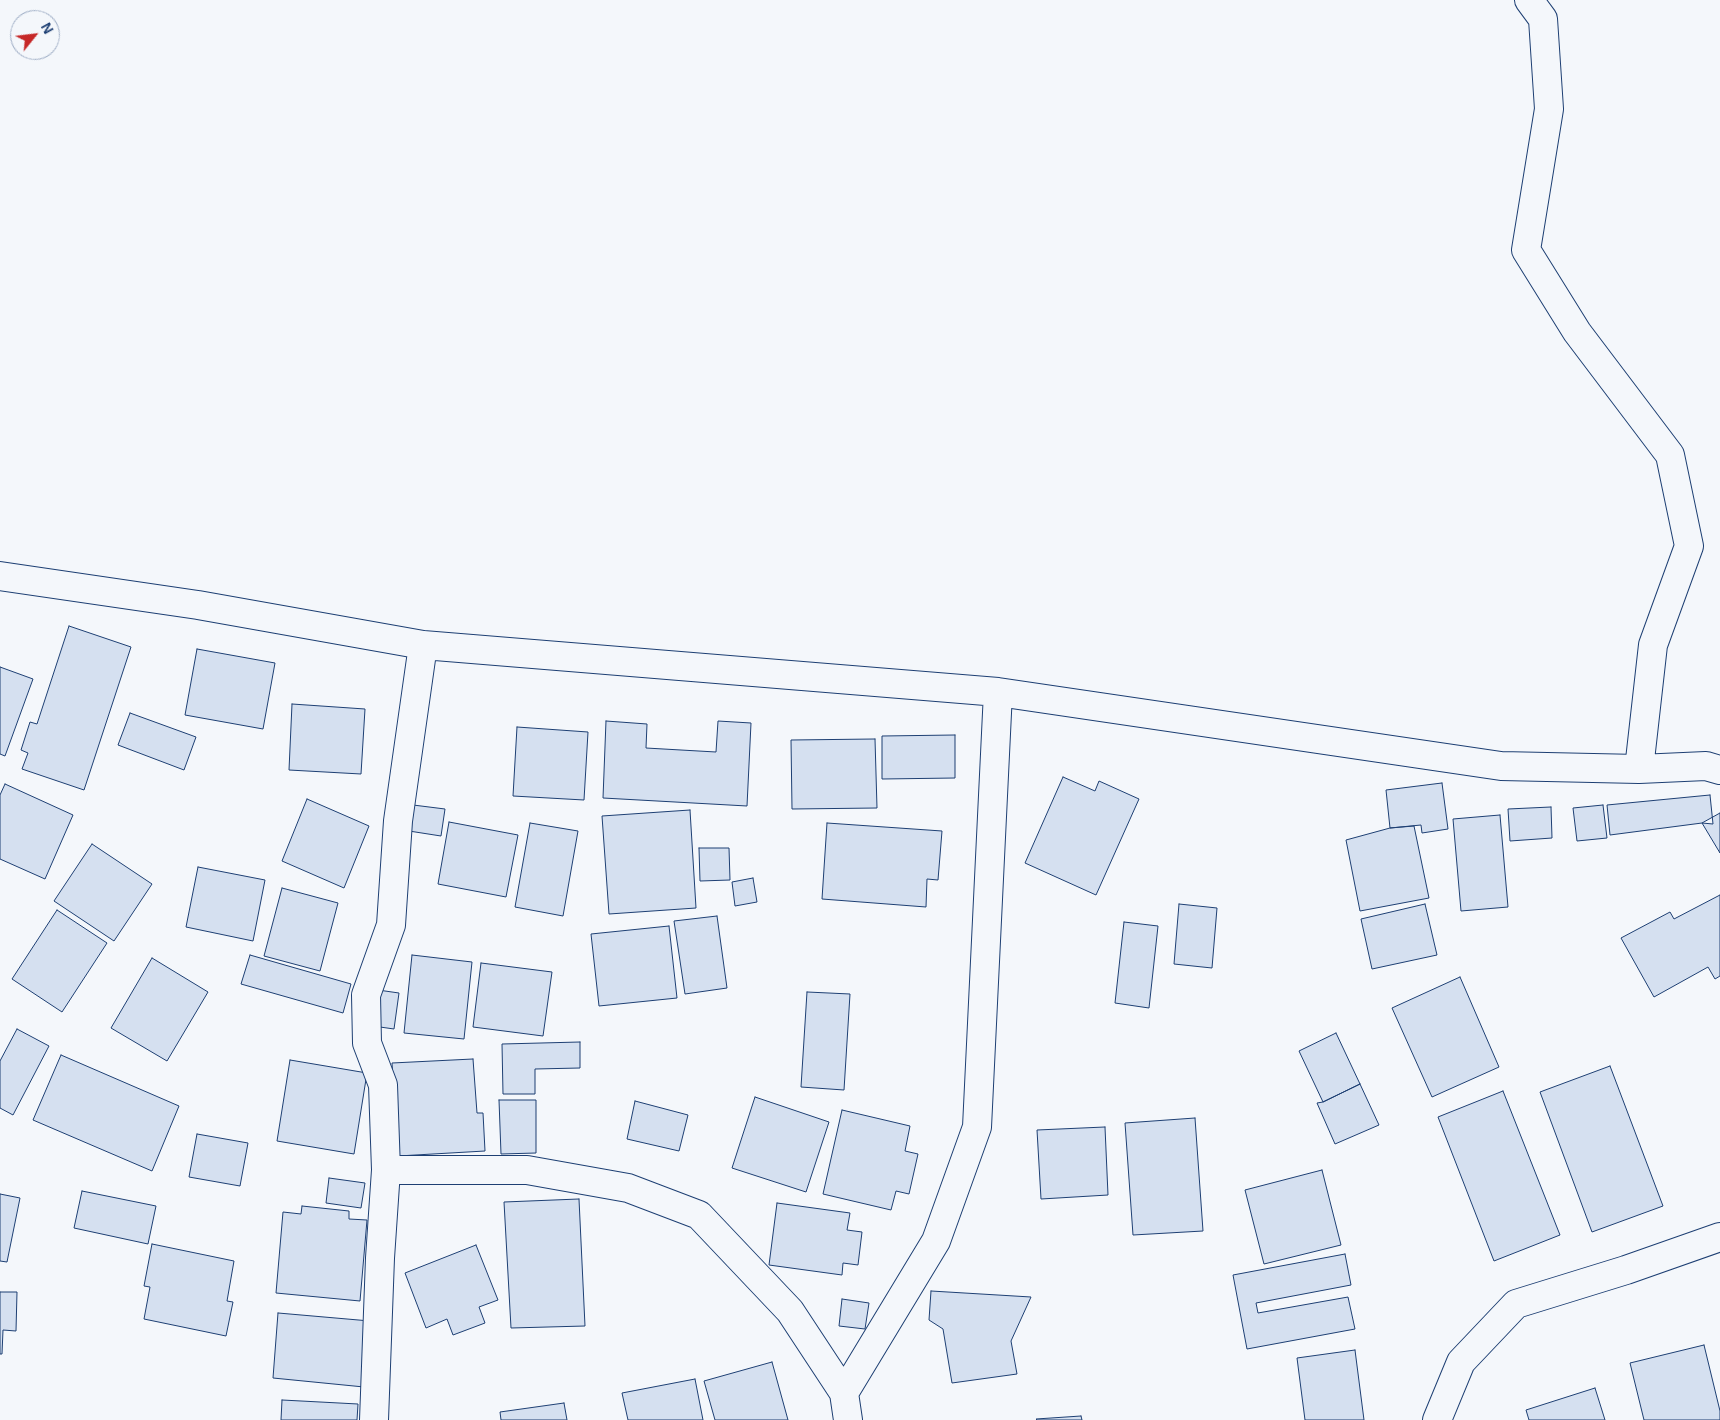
<!DOCTYPE html>
<html>
<head>
<meta charset="utf-8">
<style>
  body { margin:0 }
  #map { position:relative; width:1720px; height:1420px; overflow:hidden; background:#f4f7fb; font-family:Helvetica,sans-serif }
  canvas { display:block }
  .north { position:absolute; left:10px; top:10px; width:50px; height:50px; box-sizing:border-box; background:#f4f7fb; border:1px solid #9eadc5; border-radius:50%; rotate:61deg; font-size:14px; font-weight:700; line-height:20px; text-align:center; color:#1d3f73 }
  .north::after { content:''; display:block; margin:auto; width:18px; height:22px; background:#c62828; clip-path:polygon(50% 0,100% 100%,50% 72%,0 100%) }
</style>
</head>
<body>
<div id="map">
<canvas width="1720" height="1420"></canvas>
<div class="north">N</div>
</div>
<script>
const ctx = document.querySelector('canvas').getContext('2d');
ctx.lineJoin = 'round';
function fillPath(path, color) {
  ctx.fillStyle = color;
  ctx.fill(path, 'evenodd');
}
function shape(rows) {
  const path = new Path2D();
  for (const r of rows) {
    path.moveTo(r[0], r[1]);
    for (let i = 2; i < r.length; i += 2) path.lineTo(r[i], r[i + 1]);
  }
  return path;
}
function stroke(path, color, width, dash) {
  ctx.strokeStyle = color;
  ctx.lineWidth = width;
  ctx.lineCap = dash ? 'butt' : 'round';
  ctx.setLineDash(dash || []);
  ctx.stroke(path);
}
const building = shape([
  [69,626,131,647,84,790,22,769,28,753,21,750,30,722,37,724,69,626],
  [197,649,275,663,263,729,185,715,197,649],
  [0,667,33,679,5,756,0,754,0,667],
  [292,704,365,709,361,774,289,770,292,704],
  [130,713,196,737,184,770,118,745,130,713],
  [606,721,647,724,646,748,716,752,718,721,751,723,747,806,603,798,606,721],
  [517,727,588,732,584,800,513,796,517,727],
  [955,735,955,778,882,779,882,736,955,735],
  [875,739,877,808,792,809,791,740,875,739],
  [1063,777,1095,791,1099,781,1139,799,1096,895,1025,863,1063,777],
  [1442,783,1448,829,1422,833,1421,825,1390,828,1386,790,1442,783],
  [5,784,73,815,45,879,0,859,0,795,5,784],
  [1710,795,1713,824,1702,823,1610,835,1607,805,1710,795],
  [307,799,369,826,344,888,282,861,307,799],
  [413,805,445,809,441,836,409,831,413,805],
  [1603,805,1607,838,1577,841,1573,808,1603,805],
  [1551,807,1552,838,1510,841,1508,809,1551,807],
  [690,810,696,908,609,914,602,816,690,810],
  [1720,813,1720,853,1702,823,1720,813],
  [1500,815,1508,907,1461,911,1453,819,1500,815],
  [449,822,518,835,506,897,438,884,449,822],
  [530,823,578,831,563,916,515,907,530,823],
  [827,823,942,831,938,880,927,879,926,907,822,899,827,823],
  [1414,826,1429,898,1360,911,1346,840,1390,828,1414,826],
  [92,844,152,884,114,941,54,901,92,844],
  [699,848,729,848,730,880,700,881,699,848],
  [198,867,265,880,253,941,186,927,198,867],
  [753,878,757,902,735,906,732,882,753,878],
  [282,888,338,903,320,971,264,956,282,888],
  [1720,895,1720,976,1715,979,1708,967,1654,997,1621,938,1670,912,1674,919,1720,895],
  [1179,904,1217,908,1212,968,1174,964,1179,904],
  [1425,904,1437,955,1372,969,1361,919,1425,904],
  [57,910,107,943,62,1012,12,979,57,910],
  [717,916,727,988,685,994,674,921,717,916],
  [1124,922,1158,926,1149,1008,1115,1003,1124,922],
  [669,926,677,998,599,1006,591,934,669,926],
  [250,955,351,984,343,1013,241,984,250,955],
  [412,955,472,962,464,1039,404,1033,412,955],
  [152,958,208,992,167,1061,111,1028,152,958],
  [481,963,552,972,543,1036,473,1027,481,963],
  [1460,977,1499,1067,1432,1097,1392,1008,1460,977],
  [378,990,399,993,394,1029,373,1026,378,990],
  [807,992,850,994,844,1090,801,1087,807,992],
  [17,1029,49,1046,13,1115,0,1108,0,1061,17,1029],
  [1336,1033,1360,1084,1323,1102,1299,1051,1336,1033],
  [580,1042,580,1068,535,1069,535,1094,503,1094,502,1044,580,1042],
  [61,1055,179,1106,152,1171,33,1120,61,1055],
  [473,1059,477,1113,483,1113,485,1151,398,1156,392,1063,473,1059],
  [290,1060,367,1073,354,1154,277,1141,290,1060],
  [1610,1066,1663,1206,1592,1232,1540,1092,1610,1066],
  [1360,1084,1379,1125,1335,1144,1317,1103,1323,1102,1360,1084],
  [1503,1091,1560,1235,1494,1261,1438,1117,1503,1091],
  [755,1097,829,1122,806,1192,732,1168,755,1097],
  [499,1100,536,1100,536,1153,501,1154,499,1100],
  [635,1101,688,1115,679,1151,627,1139,635,1101],
  [842,1110,910,1126,905,1151,918,1154,909,1194,896,1191,891,1210,823,1194,842,1110],
  [1195,1118,1203,1231,1133,1235,1125,1123,1195,1118],
  [1105,1127,1108,1195,1041,1199,1037,1130,1105,1127],
  [197,1134,248,1143,240,1186,189,1177,197,1134],
  [1322,1170,1341,1245,1264,1264,1245,1190,1322,1170],
  [329,1178,365,1183,361,1208,326,1203,329,1178],
  [82,1191,156,1206,148,1244,74,1228,82,1191],
  [0,1194,20,1198,7,1262,0,1261,0,1194],
  [579,1199,585,1326,511,1328,504,1202,579,1199],
  [777,1203,850,1213,847,1230,862,1232,858,1265,843,1263,842,1275,769,1265,777,1203],
  [302,1206,349,1211,349,1219,367,1220,360,1301,276,1293,283,1212,301,1214,302,1206],
  [152,1244,234,1261,227,1301,233,1302,226,1336,144,1319,150,1287,144,1286,152,1244],
  [476,1245,498,1300,479,1307,485,1323,453,1335,447,1319,426,1328,405,1273,476,1245],
  [1345,1254,1351,1285,1256,1303,1258,1313,1348,1297,1355,1329,1247,1349,1233,1275,1345,1254],
  [931,1291,1031,1297,1011,1341,1017,1374,952,1383,943,1329,929,1320,931,1291],
  [0,1292,17,1292,16,1331,3,1330,2,1354,0,1354,0,1292],
  [842,1299,869,1303,865,1329,839,1326,842,1299],
  [278,1313,370,1321,364,1387,273,1378,278,1313],
  [1704,1345,1720,1411,1720,1420,1644,1420,1630,1363,1704,1345],
  [1355,1350,1364,1420,1305,1420,1297,1358,1355,1350],
  [772,1362,788,1420,715,1420,704,1381,772,1362],
  [695,1379,703,1420,628,1420,622,1393,695,1379],
  [1595,1388,1605,1420,1529,1420,1526,1410,1595,1388],
  [282,1400,358,1404,357,1420,281,1420,282,1400],
  [564,1403,567,1420,501,1420,500,1412,564,1403],
  [1081,1416,1082,1420,1037,1420,1036,1419,1081,1416]
]);
fillPath(building, '#d5e0f0');
stroke(building, '#1d3f73', 1);
const minor = shape([
  [1529,0,1543,19,1549,109,1526,250,1577,332,1670,455,1689,546,1653,645,1639,769],
  [0,576,198,605,423,645,998,692,1501,766,1639,769,1706,766,1720,770],
  [386,1170,527,1170,628,1188,699,1215,790,1311,844,1393],
  [374,1420,380,1258,386,1170,383,1085,367,1043,366,995,391,925,398,821,423,645],
  [848,1420,844,1393,936,1241,977,1127,998,692],
  [1437,1420,1461,1362,1516,1304,1626,1270,1720,1237]
]);
stroke(minor, '#1d3f73', 30);
stroke(minor, '#f4f7fb', 28);
</script>
</body>
</html>
